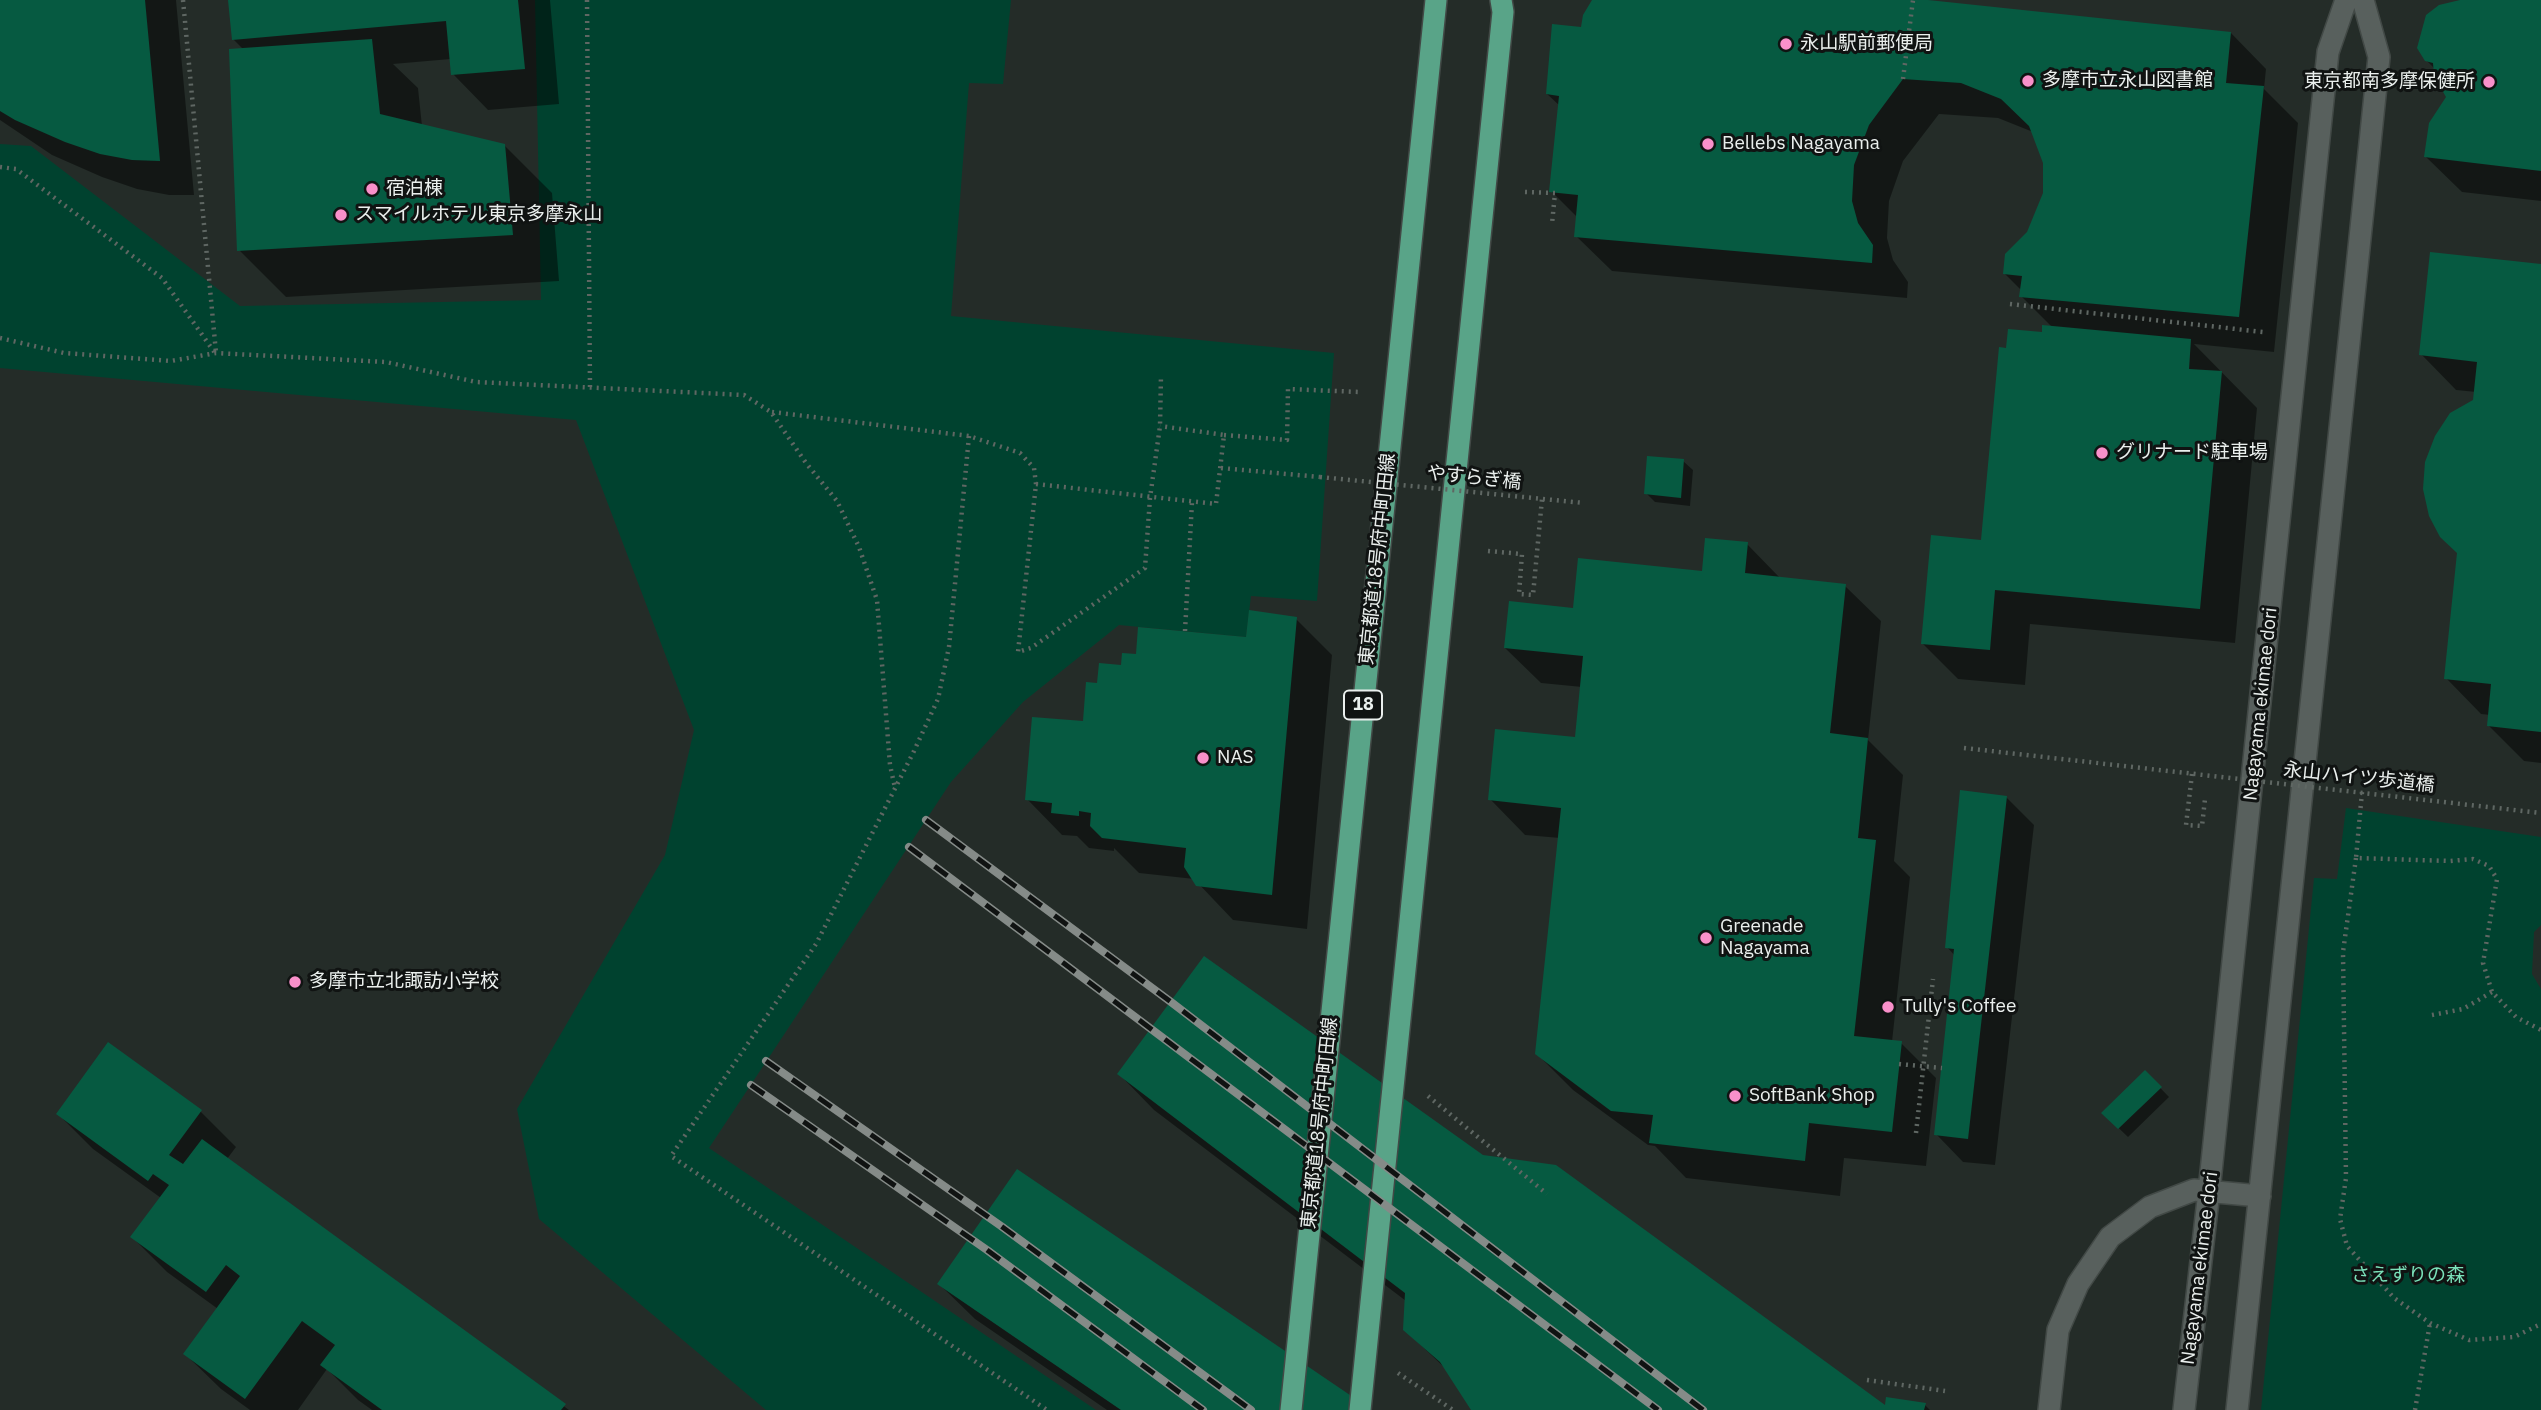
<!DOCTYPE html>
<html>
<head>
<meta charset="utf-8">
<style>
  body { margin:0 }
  canvas { display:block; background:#242c28 }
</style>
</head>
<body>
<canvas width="2541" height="1410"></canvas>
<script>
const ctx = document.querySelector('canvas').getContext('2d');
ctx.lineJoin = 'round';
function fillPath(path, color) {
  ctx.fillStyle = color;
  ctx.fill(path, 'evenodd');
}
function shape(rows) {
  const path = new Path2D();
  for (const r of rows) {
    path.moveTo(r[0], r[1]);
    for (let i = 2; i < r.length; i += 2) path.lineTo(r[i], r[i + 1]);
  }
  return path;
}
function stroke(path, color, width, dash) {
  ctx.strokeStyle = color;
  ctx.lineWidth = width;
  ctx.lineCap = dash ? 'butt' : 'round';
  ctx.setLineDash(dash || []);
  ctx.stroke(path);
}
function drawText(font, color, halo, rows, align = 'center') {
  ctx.font = font + ' "IBM Plex Sans","Noto Sans JP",sans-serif';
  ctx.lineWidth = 6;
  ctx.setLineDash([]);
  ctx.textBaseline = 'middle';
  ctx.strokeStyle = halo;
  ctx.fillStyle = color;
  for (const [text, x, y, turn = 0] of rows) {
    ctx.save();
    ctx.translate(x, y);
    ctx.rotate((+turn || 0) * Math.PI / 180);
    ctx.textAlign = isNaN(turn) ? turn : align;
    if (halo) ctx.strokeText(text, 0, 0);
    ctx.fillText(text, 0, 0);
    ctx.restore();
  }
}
fillPath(shape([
  [535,0,1011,0,1003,84,969,83,951,316,1334,353,1317,601,1251,596,1246,637,1119,625,1023,702,951,782,709,1148,1096,1410,766,1410,539,1219,517,1109,665,855,694,730,576,420,0,368,0,144,31,146,240,306,541,300],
  [2346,808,2541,837,2541,925,2534,932,2532,974,2541,989,2541,1410,2261,1410,2314,878,2337,879]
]), '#00422f');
fillPath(shape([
  [0,0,176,0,194,195,169,195,137,189,102,177,52,155,0,120],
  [230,0,550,0,559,104,488,110,453,74,451,59,393,64,418,88,422,126,504,145,552,193,559,281,286,297,239,250,244,50,233,39],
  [1911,0,2231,33,2266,69,2264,89,2298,123,2274,352,2194,344,2257,408,2235,643,2030,624,2025,685,1958,679,1922,643,1983,542,2007,350,2053,328,2021,296,2022,291,2005,274,2029,232,2044,194,2045,162,2033,132,1998,118,1939,114,1903,161,1889,201,1887,238,1893,260,1908,282,1907,298,1612,271,1576,236,1578,218,1551,191,1560,106,1547,94,1582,29],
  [2467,0,2541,0,2541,201,2462,192,2426,157,2448,97,2435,69,2426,60],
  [2541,265,2541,763,2524,761,2489,726,2490,715,2481,714,2446,678,2476,392,2456,390,2421,354],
  [1683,461,1693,470,1690,506,1655,502,1646,493],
  [1747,544,1781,579,1845,586,1881,621,1868,740,1903,775,1894,861,1910,877,1892,1042,1901,1043,1936,1078,1926,1166,1844,1158,1840,1196,1686,1178,1655,1146,1648,1145,1573,1090,1537,1054,1560,838,1525,835,1490,799,1576,739,1582,687,1541,683,1505,648,1574,610,1703,573],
  [1296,619,1332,655,1307,929,1233,920,1194,879,1139,873,1114,848,1114,851,1089,848,1077,836,1062,835,1027,799,1084,723,1099,685,1138,656,1248,638],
  [2006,797,2034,825,1995,1165,1963,1162,1936,1134,1955,956,1947,947],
  [108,1044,201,1112,236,1147,227,1159,569,1410,372,1410,358,1400,327,1369,298,1410,250,1410,221,1389,185,1354,218,1309,167,1272,132,1237,161,1198,93,1149,58,1114],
  [2145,1072,2169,1097,2128,1137,2103,1113],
  [1119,1074,1482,1157,1884,1406,1925,1405,1930,1410,1473,1410,1449,1372,1405,1330,1406,1301,1154,1110],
  [939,1284,1369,1410,1107,1410,975,1319]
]), '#0007');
fillPath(shape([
  [0,0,145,0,160,161,132,160,100,154,65,142,15,120,0,111],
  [228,0,518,0,525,69,451,75,446,21,232,40],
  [1592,0,1928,0,2231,32,2226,83,2264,86,2239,317,2019,297,2022,276,2003,274,2005,254,2027,232,2043,193,2043,163,2029,126,2001,99,1961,83,1903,79,1869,125,1854,165,1852,201,1858,223,1873,245,1872,263,1574,237,1578,195,1549,192,1559,96,1546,94,1552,24,1581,27,1583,15],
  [2460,0,2541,0,2541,171,2424,157,2429,123,2446,97,2434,76,2433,63,2425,61,2417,48,2426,15,2439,5],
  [372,39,380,114,505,144,513,235,237,251,229,49],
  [2430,252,2541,264,2541,732,2487,726,2491,684,2444,679,2457,553,2440,537,2429,516,2423,489,2425,462,2435,436,2450,413,2473,400,2477,362,2419,355],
  [2042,325,2191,339,2189,369,2222,371,2200,609,1995,590,1990,650,1921,644,1931,535,1981,540,1999,347,2006,348,2008,329,2042,332],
  [1647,456,1684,459,1681,498,1644,494],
  [1705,538,1748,542,1745,573,1846,584,1830,733,1868,738,1858,838,1876,840,1854,1036,1902,1041,1892,1132,1809,1123,1805,1161,1649,1143,1653,1115,1611,1111,1535,1054,1561,808,1488,800,1495,729,1575,737,1583,656,1504,648,1509,601,1573,608,1578,558,1702,571],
  [1249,610,1297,617,1272,895,1196,886,1184,867,1186,848,1102,838,1090,826,1091,813,1079,811,1079,816,1051,813,1052,803,1025,800,1032,717,1083,721,1086,682,1097,683,1099,663,1121,665,1122,653,1136,654,1138,627,1246,637],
  [1960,790,2007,796,1968,1139,1934,1135,1954,949,1945,948],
  [1204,956,1483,1155,1556,1165,1885,1405,1886,1397,1926,1403,1924,1410,1471,1410,1440,1362,1403,1330,1405,1293,1117,1074],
  [108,1042,202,1110,169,1155,183,1164,202,1139,566,1404,561,1410,382,1410,320,1365,335,1345,302,1321,245,1399,183,1354,240,1276,226,1265,206,1292,130,1237,169,1185,153,1174,148,1181,56,1114],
  [2145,1070,2162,1087,2118,1129,2101,1113],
  [1017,1169,1372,1410,1121,1410,937,1284]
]), '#065a41');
const minor = shape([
  [2049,1410,2058,1330,2078,1284,2110,1237,2150,1207,2194,1190,2260,1196],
  [2184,1410,2209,1191,2328,52,2346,0],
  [2237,1410,2379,57,2363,0]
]);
const major = shape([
  [1291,1410,1436,0],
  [1360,1410,1503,12,1501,0]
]);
stroke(minor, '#424946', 24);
stroke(major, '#424946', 24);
stroke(shape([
  [183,0,216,353],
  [587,0,590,389],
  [1903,79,1913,0],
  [0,167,16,169,162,278,215,353],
  [1525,192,1555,193,1552,224],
  [2010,304,2263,332],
  [0,338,64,353,171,361,216,353,386,362,476,382,744,395,771,412,806,463,837,501,859,547,877,600,890,765,895,788],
  [772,412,969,436,1020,453,1034,468,1036,484,1018,652,1031,648,1145,568,1150,498,1160,426,1161,375],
  [1224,435,1287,440,1288,389,1359,392],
  [969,436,949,647,938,699,914,751,816,944,671,1156,1047,1410],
  [1221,468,1320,477],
  [1036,484,1216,504,1224,435,1160,426],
  [1488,551,1522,554,1519,594,1533,595,1542,499],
  [1185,631,1192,502],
  [2192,774,2186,825,2202,826,2205,799],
  [2362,792,2356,858,2450,861,2473,859,2489,866,2497,879,2483,963,2492,992,2516,1017,2541,1030],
  [2356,858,2343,952,2346,1178,2340,1219,2347,1246,2394,1298,2430,1323,2469,1340,2514,1337,2541,1324],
  [2432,1015,2463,1009,2492,992],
  [1899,1064,1942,1068],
  [1428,1096,1547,1194],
  [1916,1133,1933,979],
  [1398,1373,1453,1410],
  [1867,1380,1945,1391],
  [2415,1410,2430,1323]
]), '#5f6763', 4.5, [2, 5]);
stroke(minor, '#58605d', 21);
stroke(major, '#59a488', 21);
const rail = shape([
  [926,820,1171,1002,1703,1410],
  [909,847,1658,1410],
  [766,1061,1001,1226,1251,1410],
  [751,1085,987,1250,1203,1410]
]);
stroke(rail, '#858b88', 8);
stroke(rail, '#101312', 5, [16]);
stroke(shape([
  [1320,477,1584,503],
  [1964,748,2541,813]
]), '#5f6763', 4.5, [2, 5]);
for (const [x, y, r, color] of [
  [1786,44,7,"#f990ca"],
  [2028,81,7,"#f990ca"],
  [2489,82,7,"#f990ca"],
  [1708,144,7,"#f990ca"],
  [372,189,7,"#f990ca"],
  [341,215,7,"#f990ca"],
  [2102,453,7,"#f990ca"],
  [1203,758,7,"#f990ca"],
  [1706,938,7,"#f990ca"],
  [295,982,7,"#f990ca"],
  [1888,1007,7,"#f990ca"],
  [1735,1096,7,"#f990ca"]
]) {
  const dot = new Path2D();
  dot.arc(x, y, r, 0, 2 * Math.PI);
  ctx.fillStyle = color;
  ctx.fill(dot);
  stroke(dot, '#101312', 2.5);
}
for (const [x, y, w] of [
  [1363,705,38]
]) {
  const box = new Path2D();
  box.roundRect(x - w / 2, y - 14.5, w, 29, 5);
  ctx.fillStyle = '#101312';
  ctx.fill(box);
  stroke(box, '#eaefed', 2);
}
drawText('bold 18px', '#eaefed', null, [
  ["18",1363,705]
]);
drawText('19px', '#eaefed', '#101312', [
  ["永山駅前郵便局",1800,44],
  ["多摩市立永山図書館",2042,81],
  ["東京都南多摩保健所",2475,82,"right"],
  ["Bellebs Nagayama",1722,144],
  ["宿泊棟",386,189],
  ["スマイルホテル東京多摩永山",355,215],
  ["グリナード駐車場",2116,453],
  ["NAS",1217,758],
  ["Greenade",1720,927],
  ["Nagayama",1720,949],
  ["多摩市立北諏訪小学校",309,982],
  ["Tully's Coffee",1902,1007],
  ["SoftBank Shop",1749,1096]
], 'left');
drawText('19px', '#eaefed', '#101312', [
  ["やすらぎ橋",1474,478,6],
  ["東京都道18号府中町田線",1378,559,-84],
  ["Nagayama ekimae dori",2261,704,-84],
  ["永山ハイツ歩道橋",2359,778,6],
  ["東京都道18号府中町田線",1320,1123,-84],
  ["Nagayama ekimae dori",2200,1268,-83]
]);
drawText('19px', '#7ae1b9', '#101312', [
  ["さえずりの森",2408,1276]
]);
</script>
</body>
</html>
